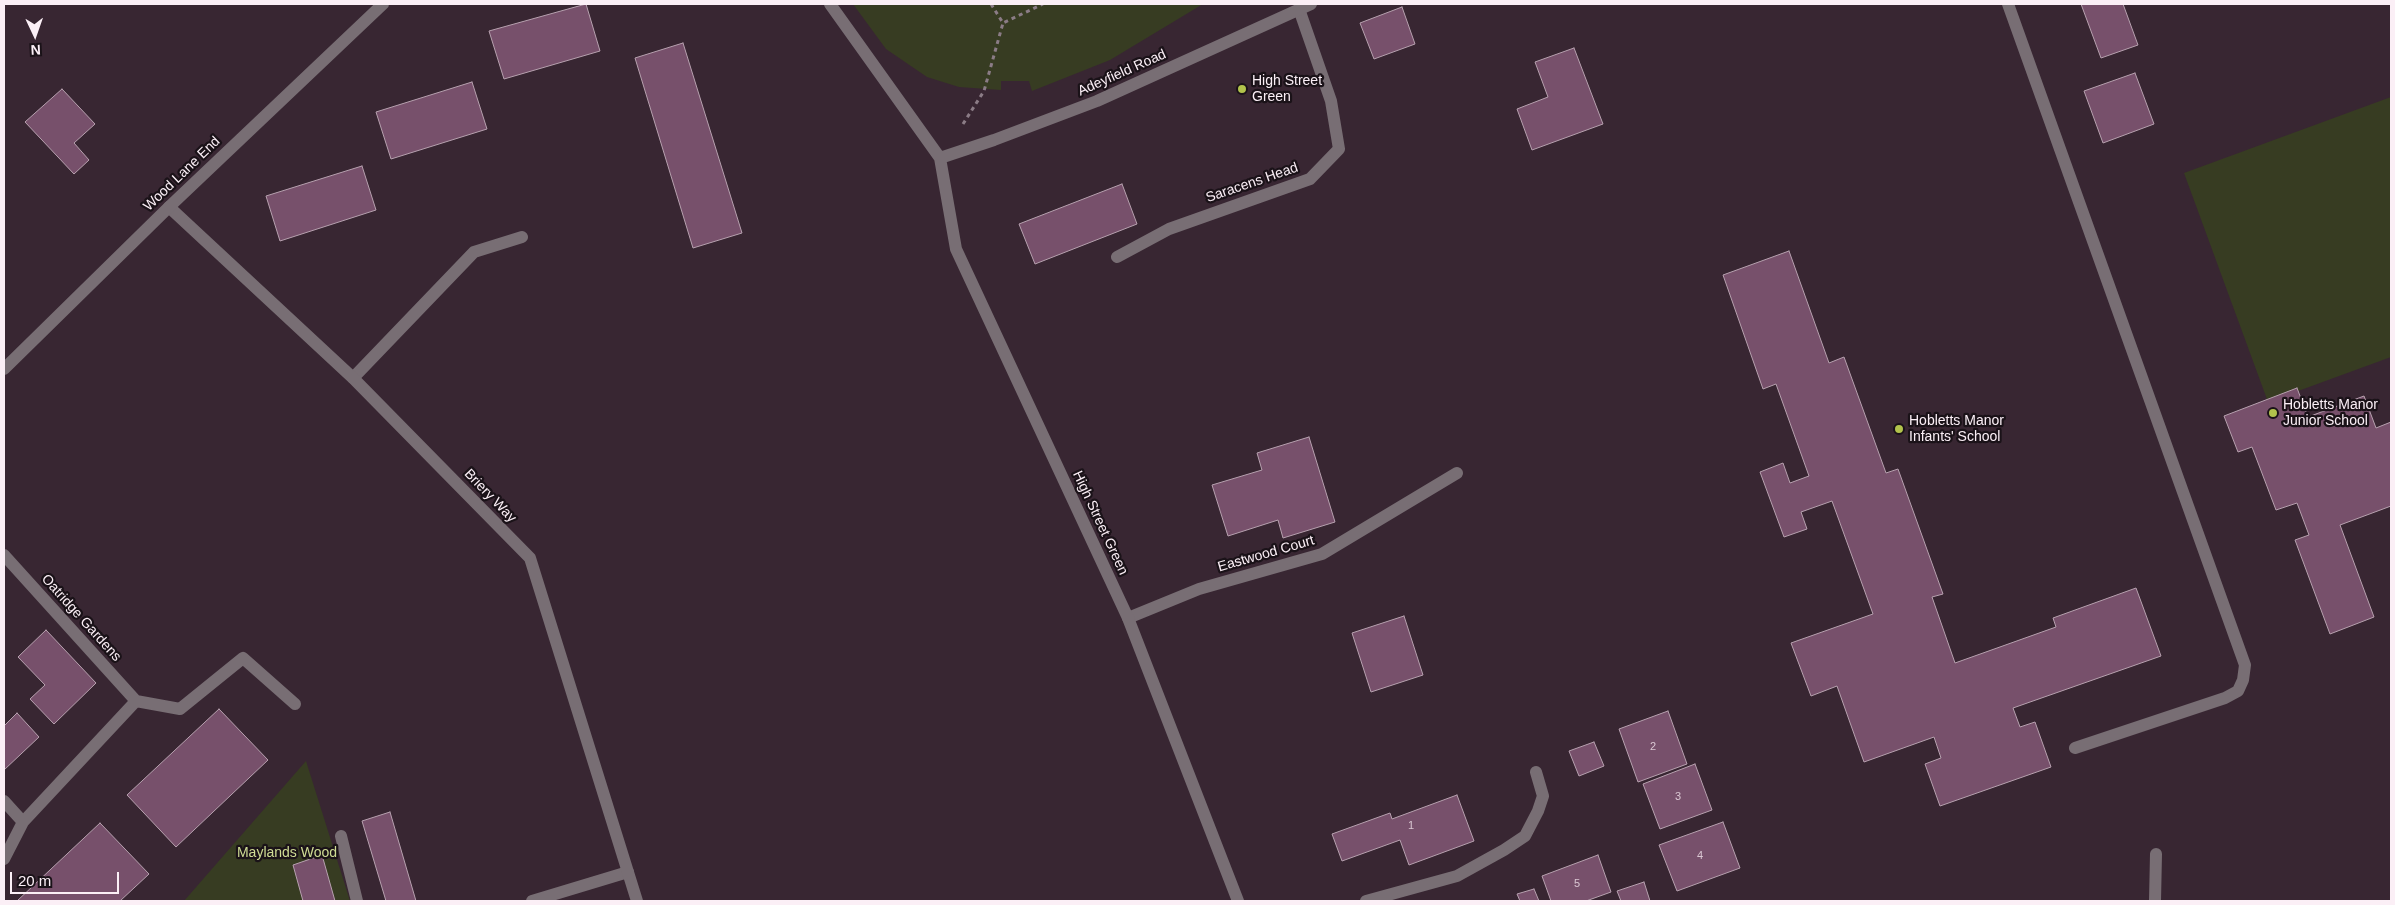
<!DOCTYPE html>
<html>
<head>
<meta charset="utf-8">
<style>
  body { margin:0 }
  #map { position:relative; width:2395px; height:905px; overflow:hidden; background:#382632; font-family:Arial,sans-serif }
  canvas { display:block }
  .frame { position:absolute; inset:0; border:5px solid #fbeff6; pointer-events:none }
  .north { position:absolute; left:10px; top:10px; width:50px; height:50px; -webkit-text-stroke:4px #1a1218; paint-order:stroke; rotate:177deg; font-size:14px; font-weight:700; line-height:20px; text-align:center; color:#fbeff6 }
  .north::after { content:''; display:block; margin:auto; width:18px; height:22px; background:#fbeff6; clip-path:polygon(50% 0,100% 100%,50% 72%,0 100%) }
  .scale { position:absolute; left:10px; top:872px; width:109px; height:22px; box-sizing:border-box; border:2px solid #fbeff6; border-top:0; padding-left:6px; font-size:15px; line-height:18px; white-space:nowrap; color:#fbeff6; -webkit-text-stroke:4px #1a1218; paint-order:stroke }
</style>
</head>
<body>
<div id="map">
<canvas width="2395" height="905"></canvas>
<div class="frame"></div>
<div class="north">N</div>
<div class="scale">20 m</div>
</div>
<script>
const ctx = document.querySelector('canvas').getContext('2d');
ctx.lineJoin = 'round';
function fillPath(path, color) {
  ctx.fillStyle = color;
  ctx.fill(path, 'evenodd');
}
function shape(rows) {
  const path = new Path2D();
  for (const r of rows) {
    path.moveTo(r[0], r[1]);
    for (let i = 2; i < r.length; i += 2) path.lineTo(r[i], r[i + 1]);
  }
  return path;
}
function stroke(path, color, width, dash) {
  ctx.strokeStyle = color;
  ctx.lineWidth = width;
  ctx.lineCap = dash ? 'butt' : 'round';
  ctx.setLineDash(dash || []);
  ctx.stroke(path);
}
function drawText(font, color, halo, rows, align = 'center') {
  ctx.font = font + ' Arial,sans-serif';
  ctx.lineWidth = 4.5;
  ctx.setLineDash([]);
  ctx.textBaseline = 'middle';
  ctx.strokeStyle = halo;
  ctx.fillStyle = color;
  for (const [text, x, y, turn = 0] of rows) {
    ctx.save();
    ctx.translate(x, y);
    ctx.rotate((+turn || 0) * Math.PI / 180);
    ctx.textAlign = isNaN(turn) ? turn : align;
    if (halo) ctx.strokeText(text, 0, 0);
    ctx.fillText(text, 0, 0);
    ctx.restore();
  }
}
fillPath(shape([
  [853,4,1203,4,1110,60,1032,91,1029,81,1001,81,1001,90,959,87,927,77,886,49],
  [2391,97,2391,357,2268,402,2184,173],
  [306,761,350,901,184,901]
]), '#373c22');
const building = shape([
  [586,4,600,51,504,79,489,31,586,4],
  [2081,4,2123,4,2138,45,2101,58,2081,4],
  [1402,7,1415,44,1374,59,1360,23,1402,7],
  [683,43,742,233,693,248,635,58,683,43],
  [1574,48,1603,124,1532,150,1517,109,1548,97,1535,62,1574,48],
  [2135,73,2154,124,2103,143,2084,91,2135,73],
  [472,82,487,129,391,159,376,112,472,82],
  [62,89,95,124,74,143,89,160,74,174,25,122,62,89],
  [362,166,376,210,280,241,266,196,362,166],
  [1122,184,1137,224,1035,264,1019,224,1122,184],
  [1789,251,1829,363,1844,357,1886,473,1898,469,1943,594,1932,597,1955,663,2056,627,2053,618,2136,588,2161,656,2013,708,2020,727,2035,722,2051,767,1940,806,1925,764,1941,758,1934,737,1864,762,1837,686,1811,696,1791,643,1873,614,1832,501,1801,512,1807,529,1784,537,1760,472,1783,463,1790,483,1809,476,1776,384,1763,389,1723,275,1789,251],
  [2297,388,2308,417,2364,396,2376,428,2391,422,2391,506,2340,525,2374,617,2330,634,2295,540,2309,535,2297,503,2276,510,2252,447,2238,452,2224,416,2297,388],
  [1309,437,1335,522,1283,538,1278,520,1228,536,1212,485,1262,470,1257,453,1309,437],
  [1404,616,1423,675,1371,692,1352,633,1404,616],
  [46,630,96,683,54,724,30,699,45,685,18,657,46,630],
  [219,709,268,760,176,847,127,795,219,709],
  [1668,711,1687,764,1638,782,1619,729,1668,711],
  [17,713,39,737,4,770,4,726,17,713],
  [1594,742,1604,766,1579,776,1569,751,1594,742],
  [1695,764,1712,810,1660,829,1643,784,1695,764],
  [1457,795,1474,841,1409,865,1400,840,1342,861,1332,834,1390,813,1392,819,1457,795],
  [390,812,416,901,386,901,362,821,390,812],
  [1723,822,1740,868,1677,891,1659,845,1723,822],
  [100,823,149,874,120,901,17,901,100,823],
  [322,855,335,901,303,901,293,865,322,855],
  [1598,855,1611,892,1586,901,1551,901,1542,876,1598,855],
  [1644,882,1650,901,1621,901,1617,891,1644,882],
  [1534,889,1539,901,1520,901,1517,894,1534,889]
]);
fillPath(building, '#77506b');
stroke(building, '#b7a1af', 1);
stroke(shape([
  [991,4,1003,23,1043,4],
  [963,124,984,91,1003,23]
]), '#8b7c86', 3, [4, 4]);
stroke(shape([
  [2008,4,2245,665,2243,680,2238,691,2225,698,2075,748],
  [353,378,474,252,522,237],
  [341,836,357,901],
  [532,901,628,872]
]), '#786e74', 12);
stroke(shape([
  [169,207,353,378,530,558,637,901],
  [1117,257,1169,229,1310,179,1339,149,1331,101,1299,9],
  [4,555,136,701,23,822,4,801],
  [1128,618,1199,589,1322,554,1457,473],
  [136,701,180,709,243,658,295,704],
  [4,859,23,822],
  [1366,901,1457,876,1504,850,1525,836,1538,811,1543,796,1536,772],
  [2155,901,2156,854]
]), '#786e74', 12);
stroke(shape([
  [830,4,940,158,956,249,1128,618,1238,901],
  [940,158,994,140,1097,101,1311,4],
  [4,369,169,207,383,4]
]), '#786e74', 12);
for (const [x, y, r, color] of [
  [1242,89,5,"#b2c34c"],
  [2273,413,5,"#b2c34c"],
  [1899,429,5,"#b2c34c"]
]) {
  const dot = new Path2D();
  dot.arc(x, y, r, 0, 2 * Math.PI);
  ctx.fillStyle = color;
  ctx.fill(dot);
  stroke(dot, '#1a1218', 2);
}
drawText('11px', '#dac7d3', null, [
  ["2",1653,747],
  ["3",1678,797],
  ["1",1411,826],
  ["4",1700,856],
  ["5",1577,884]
]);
drawText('14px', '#fbeff6', '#1a1218', [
  ["Adeyfield Road",1122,73,-24],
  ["Wood Lane End",182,174,-44],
  ["Saracens Head",1252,183,-19],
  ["Briery Way",490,496,46],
  ["High Street Green",1100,523,65],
  ["Eastwood Court",1266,554,-16],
  ["Oatridge Gardens",81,618,48]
]);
drawText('14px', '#fbeff6', '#1a1218', [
  ["High Street",1252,81],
  ["Green",1252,97],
  ["Hobletts Manor",2283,405],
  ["Junior School",2283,421],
  ["Hobletts Manor",1909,421],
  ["Infants' School",1909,437]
], 'left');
drawText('14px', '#cfdc94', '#1a1218', [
  ["Maylands Wood",287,853]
]);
</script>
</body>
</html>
